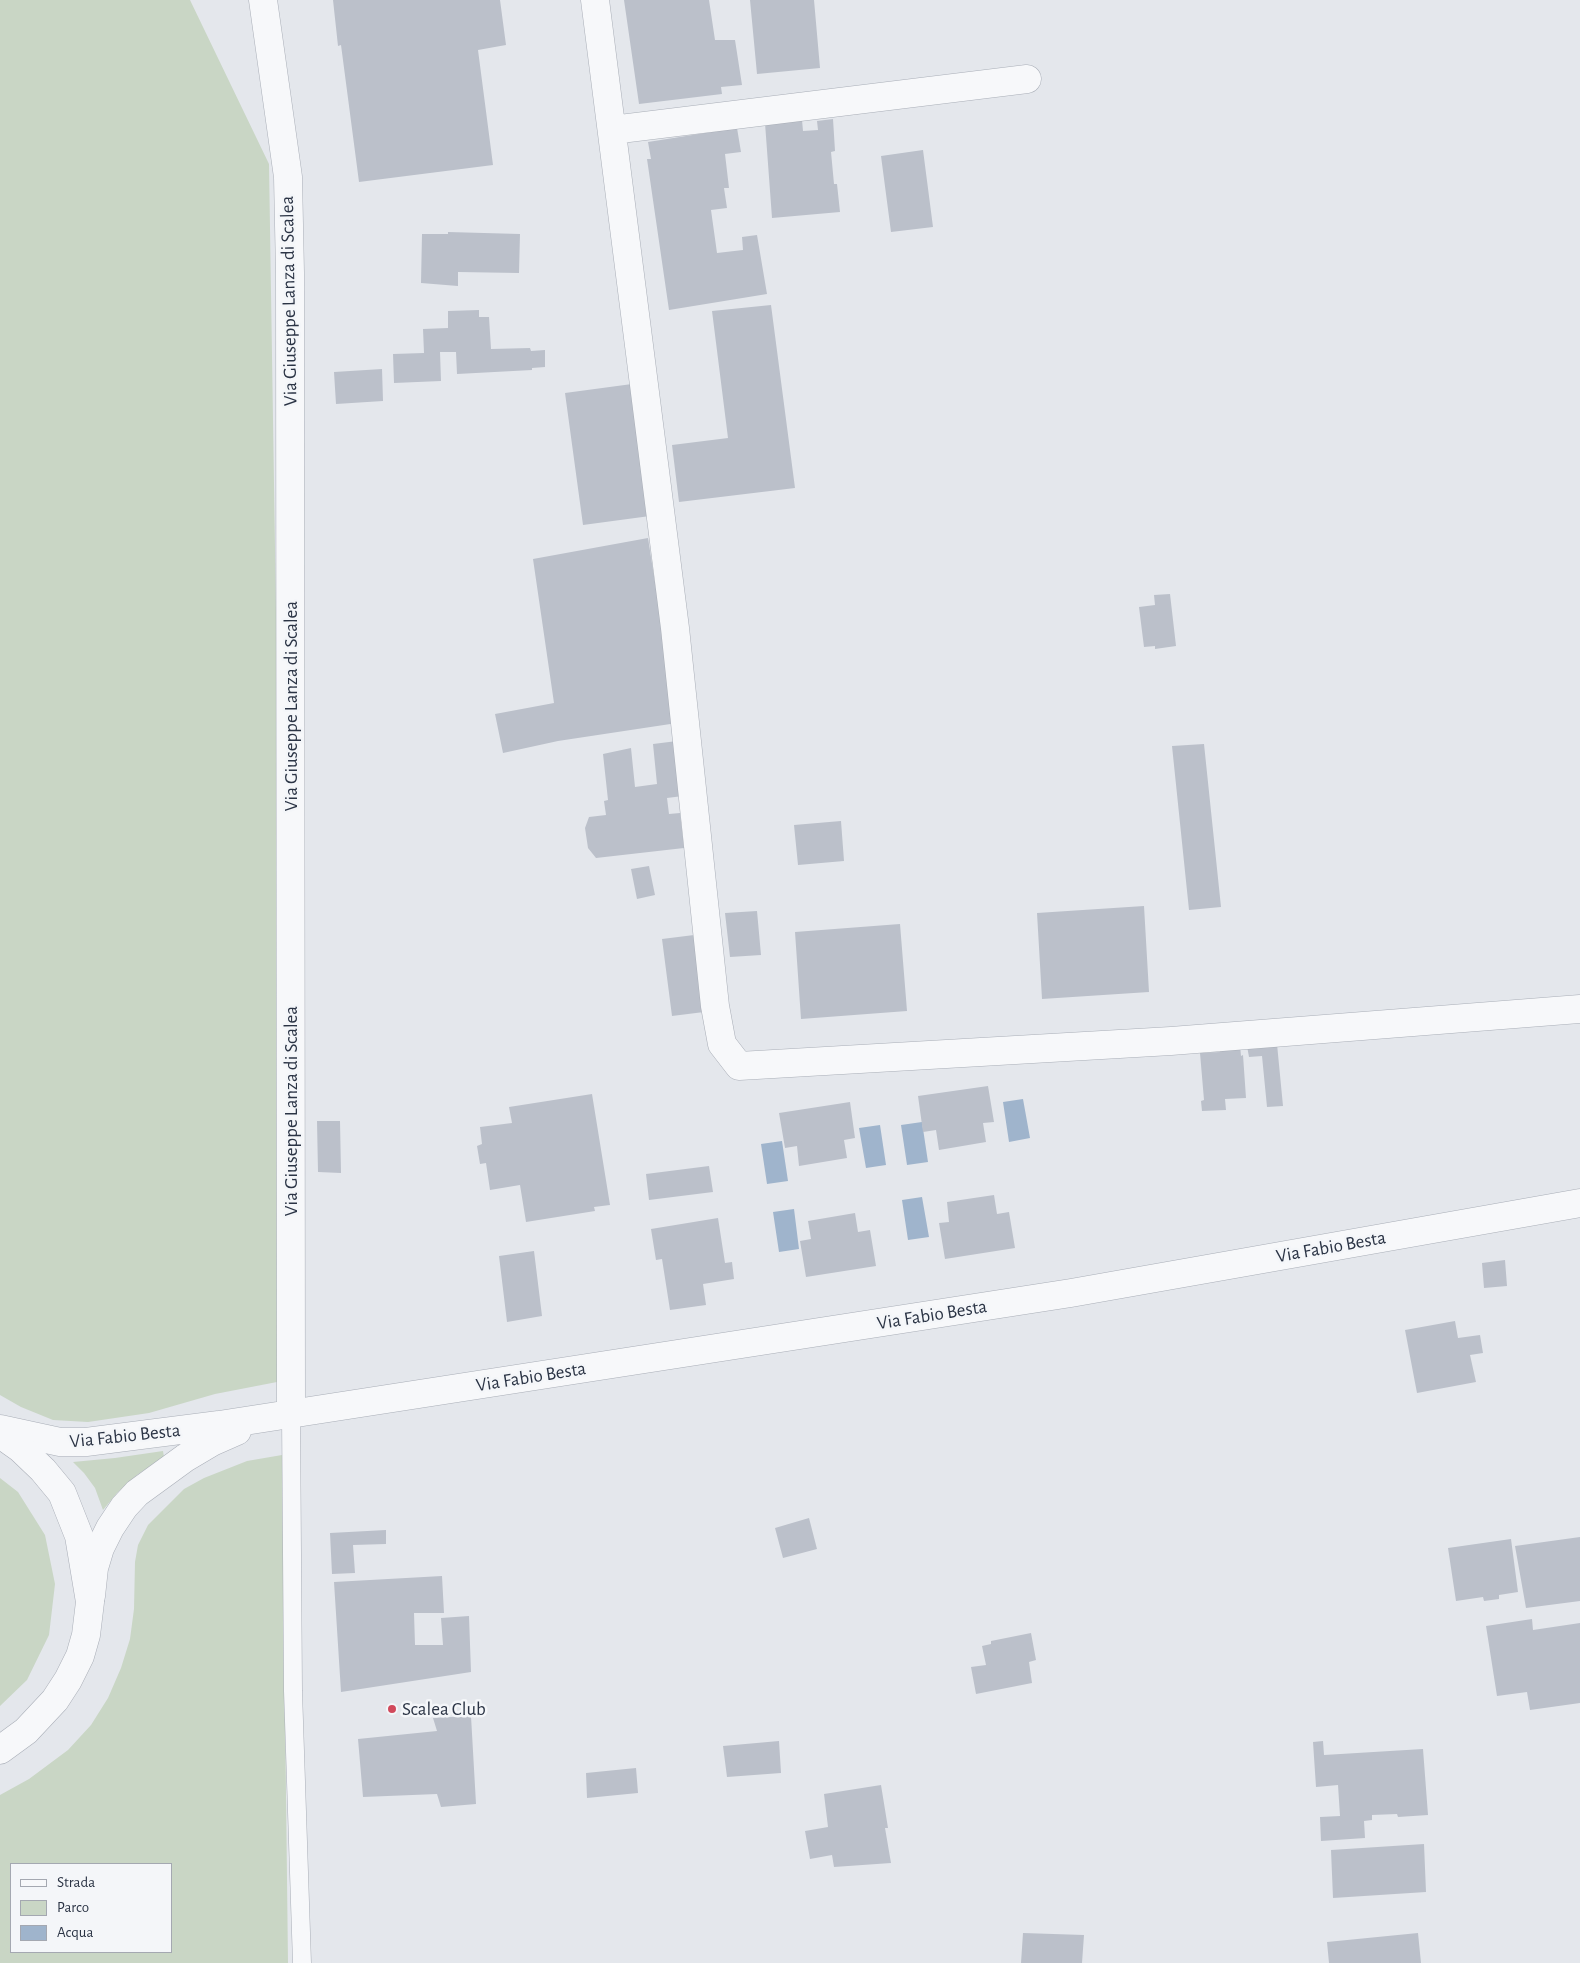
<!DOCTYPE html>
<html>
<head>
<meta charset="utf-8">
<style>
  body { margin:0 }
  #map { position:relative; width:1580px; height:1963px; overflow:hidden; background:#e4e7ec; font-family:"Alegreya Sans",sans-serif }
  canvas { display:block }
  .legend { position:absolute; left:10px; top:1863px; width:162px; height:90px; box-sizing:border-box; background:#f4f6f9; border:1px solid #a4a8b1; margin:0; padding:6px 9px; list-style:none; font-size:15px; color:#2b3445 }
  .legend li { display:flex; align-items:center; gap:10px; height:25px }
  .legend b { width:25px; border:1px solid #a4a8b1 }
</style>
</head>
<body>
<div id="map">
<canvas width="1580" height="1963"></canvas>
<ul class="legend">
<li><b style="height:6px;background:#f7f8fa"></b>Strada</li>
<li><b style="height:14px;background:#c9d6c5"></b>Parco</li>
<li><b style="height:14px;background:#9fb4cc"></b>Acqua</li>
</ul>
</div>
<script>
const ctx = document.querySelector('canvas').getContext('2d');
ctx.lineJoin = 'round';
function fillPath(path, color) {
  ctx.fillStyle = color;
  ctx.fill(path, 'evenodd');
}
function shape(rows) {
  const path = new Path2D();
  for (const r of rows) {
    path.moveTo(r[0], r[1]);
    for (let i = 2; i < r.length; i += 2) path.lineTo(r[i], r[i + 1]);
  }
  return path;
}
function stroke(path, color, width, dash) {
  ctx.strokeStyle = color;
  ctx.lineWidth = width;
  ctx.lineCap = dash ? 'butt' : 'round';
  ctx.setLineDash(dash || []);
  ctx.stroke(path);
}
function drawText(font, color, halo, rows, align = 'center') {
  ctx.font = font + ' "Alegreya Sans",sans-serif';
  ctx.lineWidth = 5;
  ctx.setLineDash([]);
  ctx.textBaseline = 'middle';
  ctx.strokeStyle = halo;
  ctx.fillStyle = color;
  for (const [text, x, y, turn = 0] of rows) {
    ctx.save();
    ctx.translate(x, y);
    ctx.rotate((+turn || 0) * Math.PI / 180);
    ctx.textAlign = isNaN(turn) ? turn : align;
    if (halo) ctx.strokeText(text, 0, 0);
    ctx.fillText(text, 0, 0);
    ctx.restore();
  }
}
fillPath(shape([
  [0,0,190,0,269,164,276,611,277,1382,215,1394,149,1413,88,1422,53,1420,21,1407,0,1395],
  [163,1451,164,1457,137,1475,117,1493,103,1510,95,1488,84,1473,73,1462,115,1458],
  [282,1455,288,1963,0,1963,0,1795,29,1779,68,1750,91,1725,108,1698,121,1668,130,1639,134,1609,135,1562,138,1545,148,1525,184,1489,204,1478,247,1461],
  [11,1864,171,1864,171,1952,11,1952],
  [0,1478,18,1492,45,1535,55,1584,49,1635,27,1680,0,1706]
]), '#c9d6c5');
fillPath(shape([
  [1023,1099,1030,1138,1009,1142,1003,1102],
  [922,1122,928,1162,907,1165,901,1125],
  [880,1125,886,1165,866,1168,859,1128],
  [782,1141,788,1181,767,1184,761,1144],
  [922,1197,929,1237,908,1240,902,1200],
  [794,1209,799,1249,779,1252,773,1212]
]), '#9fb4cc');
fillPath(shape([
  [333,0,500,0,506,45,478,50,493,165,359,182,341,45,338,46],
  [624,0,709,0,715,40,735,40,742,85,721,87,722,94,639,104],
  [750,0,814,0,820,68,757,74],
  [833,119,835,151,831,152,834,184,837,184,840,212,772,218,765,123,802,120,803,131,818,130,817,121],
  [737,128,741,152,725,154,729,188,724,188,727,208,711,210,717,253,743,250,742,237,757,235,767,294,669,310,647,159,651,159,648,142],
  [923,150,933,227,891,232,881,156],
  [448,232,520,234,519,273,458,272,458,286,421,283,422,234,448,234],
  [771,305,795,488,679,502,672,445,728,438,712,311],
  [479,310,479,317,489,317,491,349,530,348,531,351,545,350,545,367,532,368,532,370,457,374,456,352,440,352,441,381,394,383,393,354,424,353,423,329,448,328,448,311],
  [382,369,383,401,336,404,334,372],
  [632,384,650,516,583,525,565,393],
  [648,538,677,723,558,741,503,753,495,714,554,703,533,559],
  [1170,594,1176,646,1155,649,1155,646,1144,647,1139,607,1155,605,1154,595],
  [677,741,683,796,667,798,669,814,680,813,684,848,596,858,588,848,585,828,589,817,606,815,604,801,608,800,603,754,631,748,635,787,657,784,653,744],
  [1204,744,1221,907,1189,910,1172,746],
  [841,821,844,861,798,865,794,825],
  [649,866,655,895,637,899,631,869],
  [1144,906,1149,992,1042,999,1037,913],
  [757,911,761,955,730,957,725,913],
  [900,924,907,1011,801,1019,795,932],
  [694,935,704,1012,672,1016,662,939],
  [1277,1044,1283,1106,1267,1107,1262,1056,1249,1057,1247,1046],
  [1240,1045,1241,1056,1243,1055,1246,1098,1225,1099,1226,1110,1202,1111,1201,1101,1204,1100,1200,1053,1220,1052,1220,1046],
  [988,1086,994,1122,983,1123,986,1142,939,1150,936,1130,923,1132,918,1096],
  [592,1094,610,1205,594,1207,595,1211,526,1222,520,1185,490,1190,486,1163,480,1164,477,1146,482,1144,480,1127,512,1123,509,1107],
  [850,1102,855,1138,844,1140,847,1158,799,1166,797,1146,785,1148,779,1113],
  [317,1121,340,1121,341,1173,318,1172],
  [709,1166,713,1192,649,1200,646,1174],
  [994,1195,997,1214,1009,1212,1015,1248,945,1259,939,1223,949,1222,947,1202],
  [855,1213,858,1232,870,1230,876,1266,806,1277,800,1241,811,1239,808,1221],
  [718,1218,725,1263,732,1262,734,1279,703,1284,706,1305,670,1310,662,1259,656,1260,651,1229],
  [534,1251,542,1316,507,1322,499,1256],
  [1505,1260,1507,1286,1484,1288,1482,1263],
  [1455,1321,1458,1338,1480,1335,1483,1353,1470,1355,1476,1382,1417,1393,1405,1330],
  [809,1518,817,1549,783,1558,775,1528],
  [386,1530,386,1544,353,1545,355,1573,332,1574,330,1533],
  [1580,1537,1580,1601,1526,1608,1515,1546],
  [1511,1539,1518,1592,1499,1595,1499,1599,1484,1601,1483,1597,1456,1601,1448,1548],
  [442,1576,444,1613,414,1613,415,1645,443,1645,441,1618,469,1616,471,1672,341,1692,334,1582],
  [1532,1619,1533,1630,1580,1623,1580,1703,1530,1710,1527,1692,1497,1696,1486,1626],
  [1031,1633,1036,1660,1029,1662,1032,1683,976,1694,971,1667,986,1665,982,1646,991,1644,991,1641],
  [471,1716,476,1804,441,1807,437,1794,363,1797,358,1739,437,1731,433,1718],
  [779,1741,781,1773,727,1777,723,1746],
  [1323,1741,1324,1755,1423,1749,1428,1815,1398,1817,1397,1814,1372,1815,1372,1820,1364,1821,1365,1838,1321,1841,1320,1817,1340,1816,1338,1785,1316,1787,1313,1742],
  [636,1768,638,1793,587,1798,586,1773],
  [881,1785,888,1828,885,1828,891,1863,834,1867,832,1855,810,1859,805,1831,828,1827,824,1794],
  [1424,1844,1426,1892,1333,1898,1331,1850],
  [1023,1933,1084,1935,1082,1963,1021,1963],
  [1418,1933,1421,1963,1329,1963,1327,1942]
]), '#bbc0ca');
const service = shape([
  [291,1415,293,1691,302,1963]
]);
const minor = shape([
  [263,0,288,177,290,273,291,1415],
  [595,0,675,628,715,1006,722,1044,739,1066,1171,1041,1580,1009],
  [612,130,1027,79],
  [0,1429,60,1442,86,1442,219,1425,1071,1293,1580,1203],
  [91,1596,94,1568,100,1548,110,1528,124,1507,137,1493,185,1458,212,1442,237,1431]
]);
const tertiary = shape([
  [0,1434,20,1448,43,1470,62,1493,79,1536,90,1602,86,1635,80,1656,68,1680,55,1700,26,1731,0,1750]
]);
stroke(service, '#a9aeb7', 19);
stroke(minor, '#a9aeb7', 29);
stroke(tertiary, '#a9aeb7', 29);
stroke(service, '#f7f8fa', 18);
stroke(minor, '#f7f8fa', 28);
stroke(tertiary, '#f7f8fa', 28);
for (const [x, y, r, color] of [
  [392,1709,5,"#d1495b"]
]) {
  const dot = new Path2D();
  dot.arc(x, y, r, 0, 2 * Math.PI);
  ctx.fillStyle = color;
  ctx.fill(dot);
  stroke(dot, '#f4f6f9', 2);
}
drawText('19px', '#2b3445', '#f4f6f9', [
  ["Via Giuseppe Lanza di Scalea",289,301,-91],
  ["Via Giuseppe Lanza di Scalea",291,706,-90],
  ["Via Giuseppe Lanza di Scalea",291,1111,-90],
  ["Via Fabio Besta",1331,1247,-10],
  ["Via Fabio Besta",932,1315,-9],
  ["Via Fabio Besta",531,1377,-9],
  ["Via Fabio Besta",125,1436,-6]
]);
drawText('19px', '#2b3445', '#f4f6f9', [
  ["Scalea Club",402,1709]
], 'left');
</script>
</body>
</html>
